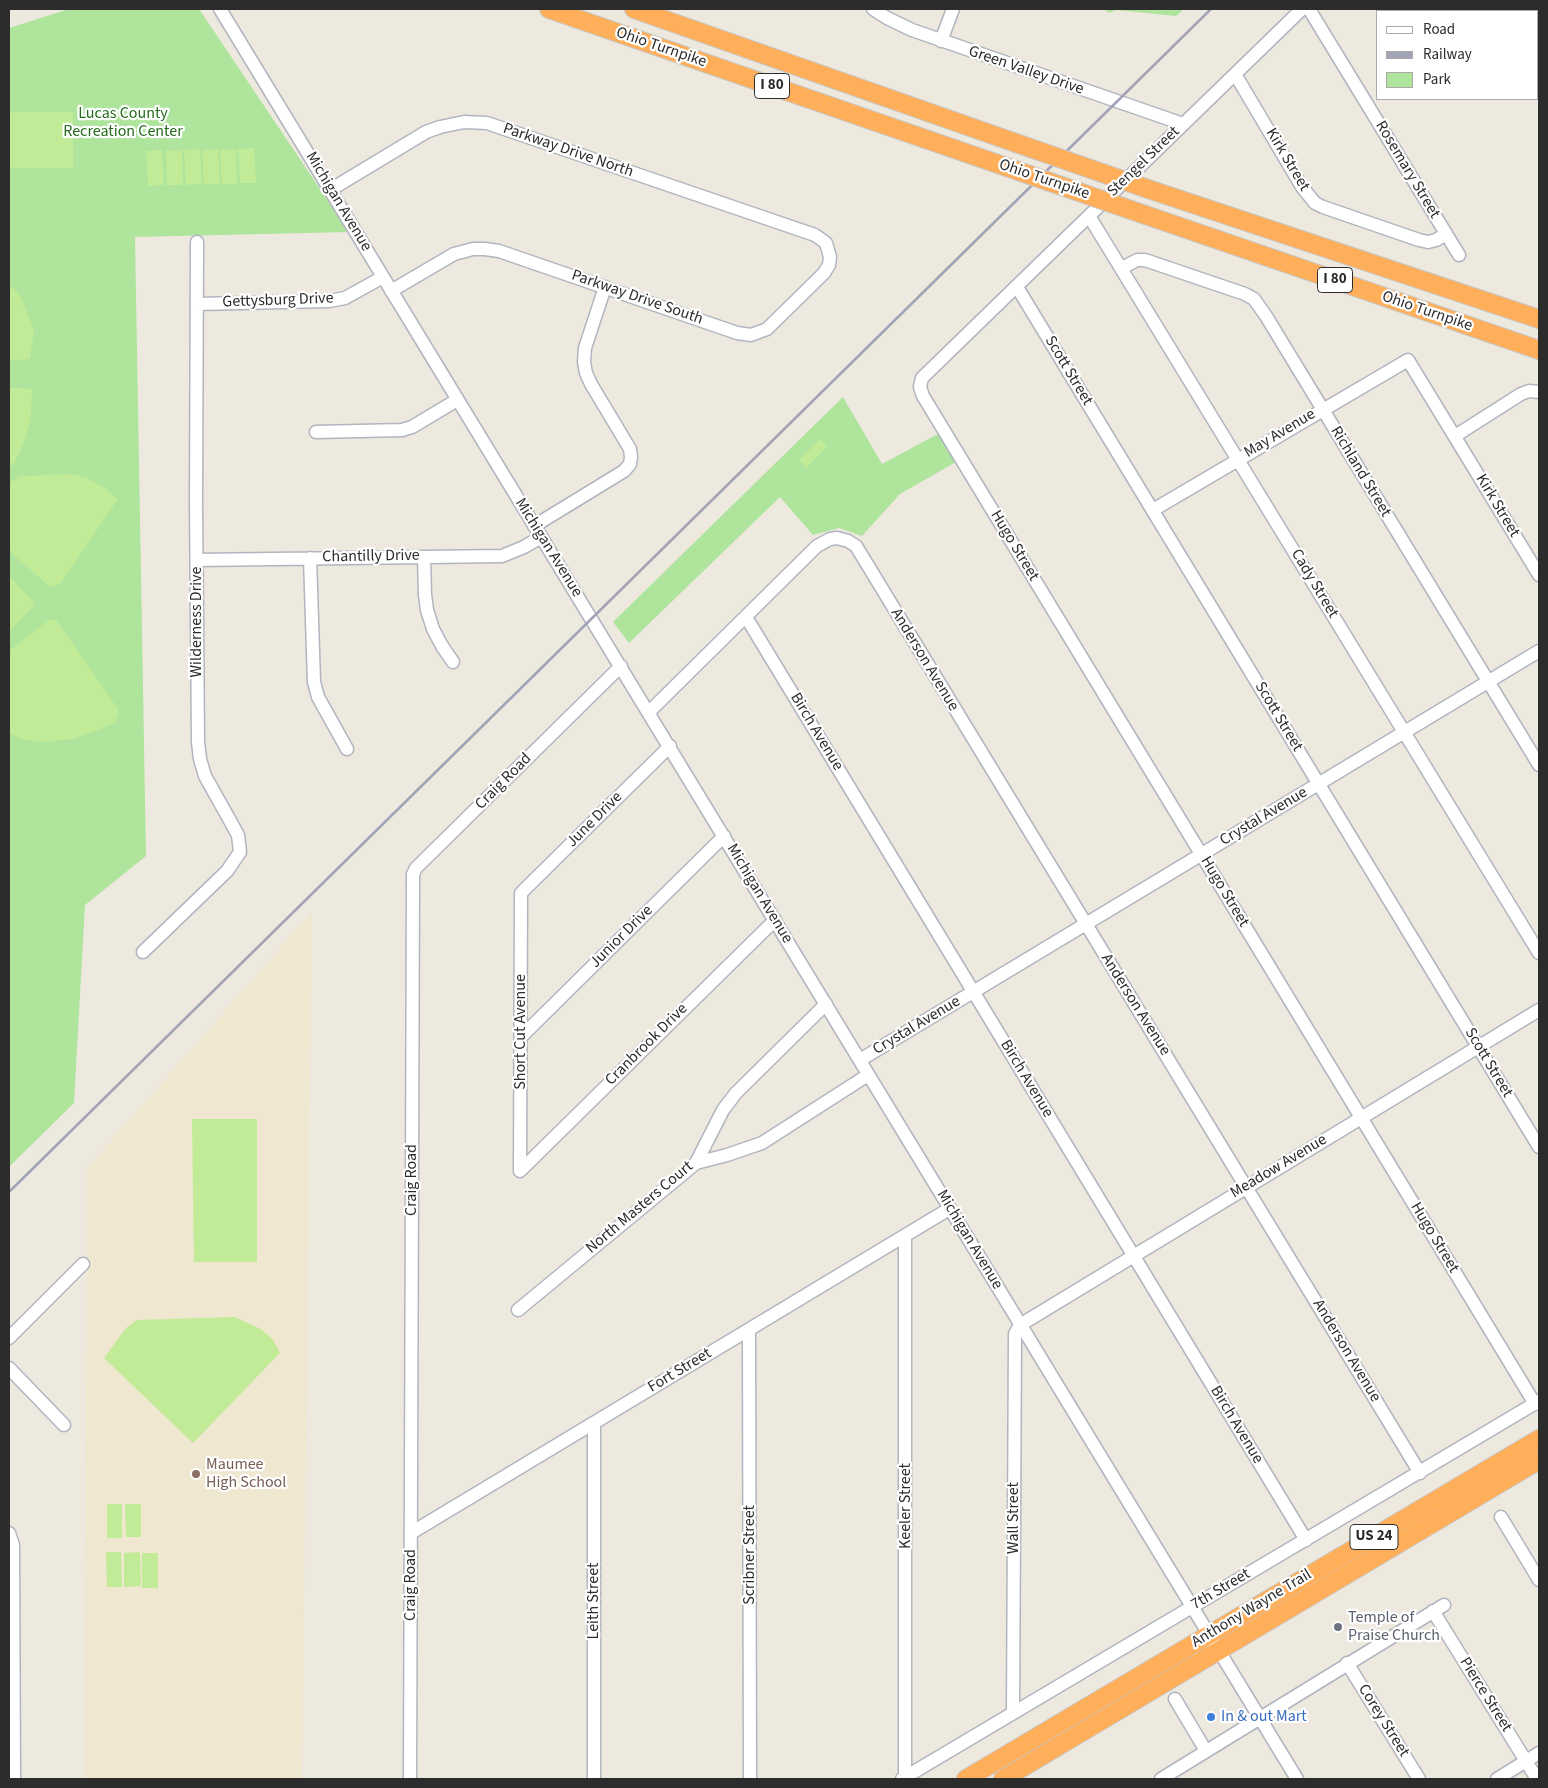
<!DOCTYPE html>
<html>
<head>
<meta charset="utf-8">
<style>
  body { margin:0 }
  #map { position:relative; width:1548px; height:1788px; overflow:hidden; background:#eee9df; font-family:"Source Sans 3",sans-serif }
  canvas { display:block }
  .frame { position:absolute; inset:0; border:10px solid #2c2c2c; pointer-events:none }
  .legend { position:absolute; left:1376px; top:10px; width:162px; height:90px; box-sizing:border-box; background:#fff; border:1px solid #ababab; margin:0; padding:6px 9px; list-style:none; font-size:15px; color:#2c2c2c }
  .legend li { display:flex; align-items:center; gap:10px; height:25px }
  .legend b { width:25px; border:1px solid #ababab }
</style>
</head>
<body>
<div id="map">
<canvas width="1548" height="1788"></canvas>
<div class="frame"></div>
<ul class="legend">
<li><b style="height:6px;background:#fff"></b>Road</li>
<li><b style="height:6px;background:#a1a3b6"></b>Railway</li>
<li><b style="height:14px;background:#aee49c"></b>Park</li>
</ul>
</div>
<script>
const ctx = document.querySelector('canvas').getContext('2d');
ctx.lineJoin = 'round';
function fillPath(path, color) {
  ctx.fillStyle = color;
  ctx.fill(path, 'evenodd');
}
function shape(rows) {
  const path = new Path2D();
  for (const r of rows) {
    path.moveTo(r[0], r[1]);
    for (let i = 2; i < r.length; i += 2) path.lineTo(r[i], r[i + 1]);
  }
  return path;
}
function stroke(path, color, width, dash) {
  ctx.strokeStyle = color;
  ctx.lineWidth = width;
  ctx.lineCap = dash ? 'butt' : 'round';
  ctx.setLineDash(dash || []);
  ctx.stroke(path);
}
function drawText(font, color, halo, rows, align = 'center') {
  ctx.font = font + ' "Source Sans 3",sans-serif';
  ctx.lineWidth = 4.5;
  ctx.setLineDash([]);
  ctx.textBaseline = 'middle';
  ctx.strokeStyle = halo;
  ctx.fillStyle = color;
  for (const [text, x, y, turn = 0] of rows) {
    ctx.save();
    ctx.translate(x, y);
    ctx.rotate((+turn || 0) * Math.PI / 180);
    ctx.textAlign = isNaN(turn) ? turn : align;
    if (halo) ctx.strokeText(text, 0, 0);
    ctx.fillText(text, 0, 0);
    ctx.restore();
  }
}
fillPath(shape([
  [312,912,302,1779,85,1779,87,1168]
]), '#efe7cf');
fillPath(shape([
  [69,9,199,9,349,232,135,237,146,856,85,905,74,1103,9,1167,9,28],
  [1104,9,1184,9,1176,16,1116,10,1109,13],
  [843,397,882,464,938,434,956,462,900,494,862,536,839,528,813,535,780,497,629,643,613,622]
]), '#aee49c');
fillPath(shape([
  [9,112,73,112,73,168,9,168],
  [254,148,256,183,240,183,238,149],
  [200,149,202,184,186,185,184,150],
  [218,149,220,184,204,185,202,150],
  [236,149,237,184,222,184,220,150],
  [162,150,164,185,148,186,146,151],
  [182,150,183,185,167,185,166,151],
  [9,284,21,297,34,330,30,359,9,361],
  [9,388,32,389,31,417,24,442,15,462,9,468],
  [820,439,827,447,806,468,799,460],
  [71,474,87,478,105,488,118,499,60,584,50,587,9,551,9,483,20,476],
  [9,576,33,601,34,605,9,632],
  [50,619,57,621,118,709,118,715,115,722,96,731,72,739,44,742,24,740,9,733,9,651],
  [192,1119,257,1119,257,1262,194,1262],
  [234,1317,261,1329,273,1340,280,1353,193,1443,104,1358,127,1327,137,1320],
  [107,1504,122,1504,122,1538,107,1538],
  [125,1504,141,1504,141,1537,126,1537],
  [106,1552,121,1552,122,1587,107,1587],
  [140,1552,141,1586,124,1587,124,1553],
  [142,1553,158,1553,158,1588,142,1588]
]), '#c1eb97');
const minor = shape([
  [220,9,1297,1779],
  [873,9,887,18,912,30,1183,124],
  [1302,9,922,378,920,387,923,396,1535,1404],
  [1309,9,1459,255],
  [1509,9,1510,11],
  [941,41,953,9],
  [1537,55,1539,59],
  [1235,74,1302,187,1315,203,1323,207,1419,240,1428,242,1436,240,1446,234],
  [330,190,426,132,440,127,464,122,487,123,815,235,826,243,830,257,829,265,824,273,767,329,751,335,737,333,499,251,485,249,473,249,454,254,391,291],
  [1089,216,1539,953],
  [1122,268,1137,260,1145,260,1245,294,1254,299,1266,316,1539,765],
  [1017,287,1539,1147],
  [197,304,329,301,345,298,383,277],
  [316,432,402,430,412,427,457,400],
  [1455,436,1521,394,1529,391,1539,392],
  [1153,510,1408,360,1539,575],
  [534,526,624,471,630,464,631,457,630,449,591,384,586,373,584,362,585,348,605,287],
  [424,557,425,595,427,610,433,629,442,646,453,662],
  [310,558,314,682,318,697,347,749],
  [197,560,502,556,524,547,541,537],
  [746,617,1306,1540],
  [649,712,817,546,830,539,837,538,848,541,856,546,1420,1473],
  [143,952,227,871,240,852,238,835,205,776,200,759,198,742,196,502,197,242],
  [521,1037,724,836],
  [860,1060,1539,651],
  [696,1163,727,1155,762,1143,868,1075],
  [520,1171,521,893,670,746],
  [520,1171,775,920],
  [518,1310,696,1163,723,1110,736,1093,826,1004],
  [749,1330,750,1779],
  [9,1338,83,1264],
  [9,1368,64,1425],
  [594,1423,594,1779],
  [1501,1517,1539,1580],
  [9,1533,13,1545,14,1779],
  [411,1533,949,1209],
  [1433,1611,1537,1779],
  [1347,1663,1419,1779],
  [1175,1699,1206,1751],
  [1013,1713,1015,1334,1020,1325,1539,1010],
  [905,1777,905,1236],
  [410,1779,413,874,416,868,621,666],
  [902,1779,1539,1401],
  [1161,1779,1444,1605],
  [1497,1779,1539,1753]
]);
const highway = shape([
  [549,9,995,163],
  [634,9,1016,143],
  [1151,190,1539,319],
  [1131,210,1539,350],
  [966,1779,1539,1439],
  [1003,1779,1539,1460]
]);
stroke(minor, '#b2b4c0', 15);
stroke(highway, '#c8c8c8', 20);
stroke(minor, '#fff', 12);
stroke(highway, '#ffae59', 18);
stroke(shape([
  [9,1192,1211,9]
]), '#a1a3b6', 2.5);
const highwayBridge = shape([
  [1016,143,1151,190],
  [995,163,1131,210]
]);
stroke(highwayBridge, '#c8c8c8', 20, []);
stroke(highwayBridge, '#ffae59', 18);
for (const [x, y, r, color] of [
  [196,1474,5,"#8d6e63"],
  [1338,1627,5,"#6b7280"],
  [1211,1717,5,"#3f7fe0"]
]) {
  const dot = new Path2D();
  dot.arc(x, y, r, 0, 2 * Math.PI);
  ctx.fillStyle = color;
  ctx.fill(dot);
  stroke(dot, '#fff', 2);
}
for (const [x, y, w] of [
  [772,86,35],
  [1335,280,35],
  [1374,1537,48]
]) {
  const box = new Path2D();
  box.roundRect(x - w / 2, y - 12.5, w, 25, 4);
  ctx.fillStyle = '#fff';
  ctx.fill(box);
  stroke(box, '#2c2c2c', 1);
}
drawText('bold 15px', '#2c2c2c', null, [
  ["I 80",772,86],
  ["I 80",1335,280],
  ["US 24",1374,1537]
]);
drawText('16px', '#2c2c2c', '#fff', [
  ["Ohio Turnpike",661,48,19],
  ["Green Valley Drive",1026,71,19],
  ["Parkway Drive North",568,151,19],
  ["Kirk Street",1287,160,59],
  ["Stengel Street",1144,162,-44],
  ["Rosemary Street",1407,170,59],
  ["Ohio Turnpike",1044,180,19],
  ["Michigan Avenue",338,202,59],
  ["Parkway Drive South",637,298,19],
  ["Gettysburg Drive",278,301,-2],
  ["Ohio Turnpike",1427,312,19],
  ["Scott Street",1068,371,59],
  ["May Avenue",1280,434,-31],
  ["Richland Street",1360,472,59],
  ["Kirk Street",1497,506,59],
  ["Hugo Street",1014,546,59],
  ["Michigan Avenue",548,548,58],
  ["Chantilly Drive",371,557,-1],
  ["Cady Street",1314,584,59],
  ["Wilderness Drive",197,622,-90],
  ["Anderson Avenue",924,660,59],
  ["Scott Street",1278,717,59],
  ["Birch Avenue",816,732,59],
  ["Craig Road",504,782,-45],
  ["Crystal Avenue",1264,817,-31],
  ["June Drive",595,820,-45],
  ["Hugo Street",1224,892,59],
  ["Michigan Avenue",759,894,59],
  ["Junior Drive",622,937,-45],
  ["Anderson Avenue",1135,1005,58],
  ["Crystal Avenue",917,1026,-31],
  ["Short Cut Avenue",521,1032,-90],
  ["Cranbrook Drive",647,1045,-45],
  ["Scott Street",1488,1063,59],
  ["Birch Avenue",1026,1079,59],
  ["Meadow Avenue",1279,1167,-31],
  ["Craig Road",412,1180,-90],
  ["North Masters Court",640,1208,-40],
  ["Hugo Street",1434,1238,59],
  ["Michigan Avenue",969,1240,59],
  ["Anderson Avenue",1346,1351,59],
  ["Fort Street",680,1371,-31],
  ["Birch Avenue",1236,1425,59],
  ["Keeler Street",906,1506,-90],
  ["Wall Street",1014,1518,-90],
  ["Scribner Street",750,1555,-90],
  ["Craig Road",411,1585,-90],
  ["7th Street",1221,1590,-31],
  ["Leith Street",594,1601,-90],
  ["Anthony Wayne Trail",1252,1609,-31],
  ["Pierce Street",1485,1695,58],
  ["Corey Street",1383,1721,58]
]);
drawText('16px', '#256b1b', '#fff', [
  ["Lucas County",123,114],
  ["Recreation Center",123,132]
]);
drawText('16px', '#785e54', '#fff', [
  ["Maumee",206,1465],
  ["High School",206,1483]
], 'left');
drawText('16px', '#5b616d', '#fff', [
  ["Temple of",1348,1618],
  ["Praise Church",1348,1636]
], 'left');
drawText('16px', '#366cbe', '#fff', [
  ["In & out Mart",1221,1717]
], 'left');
</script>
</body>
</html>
